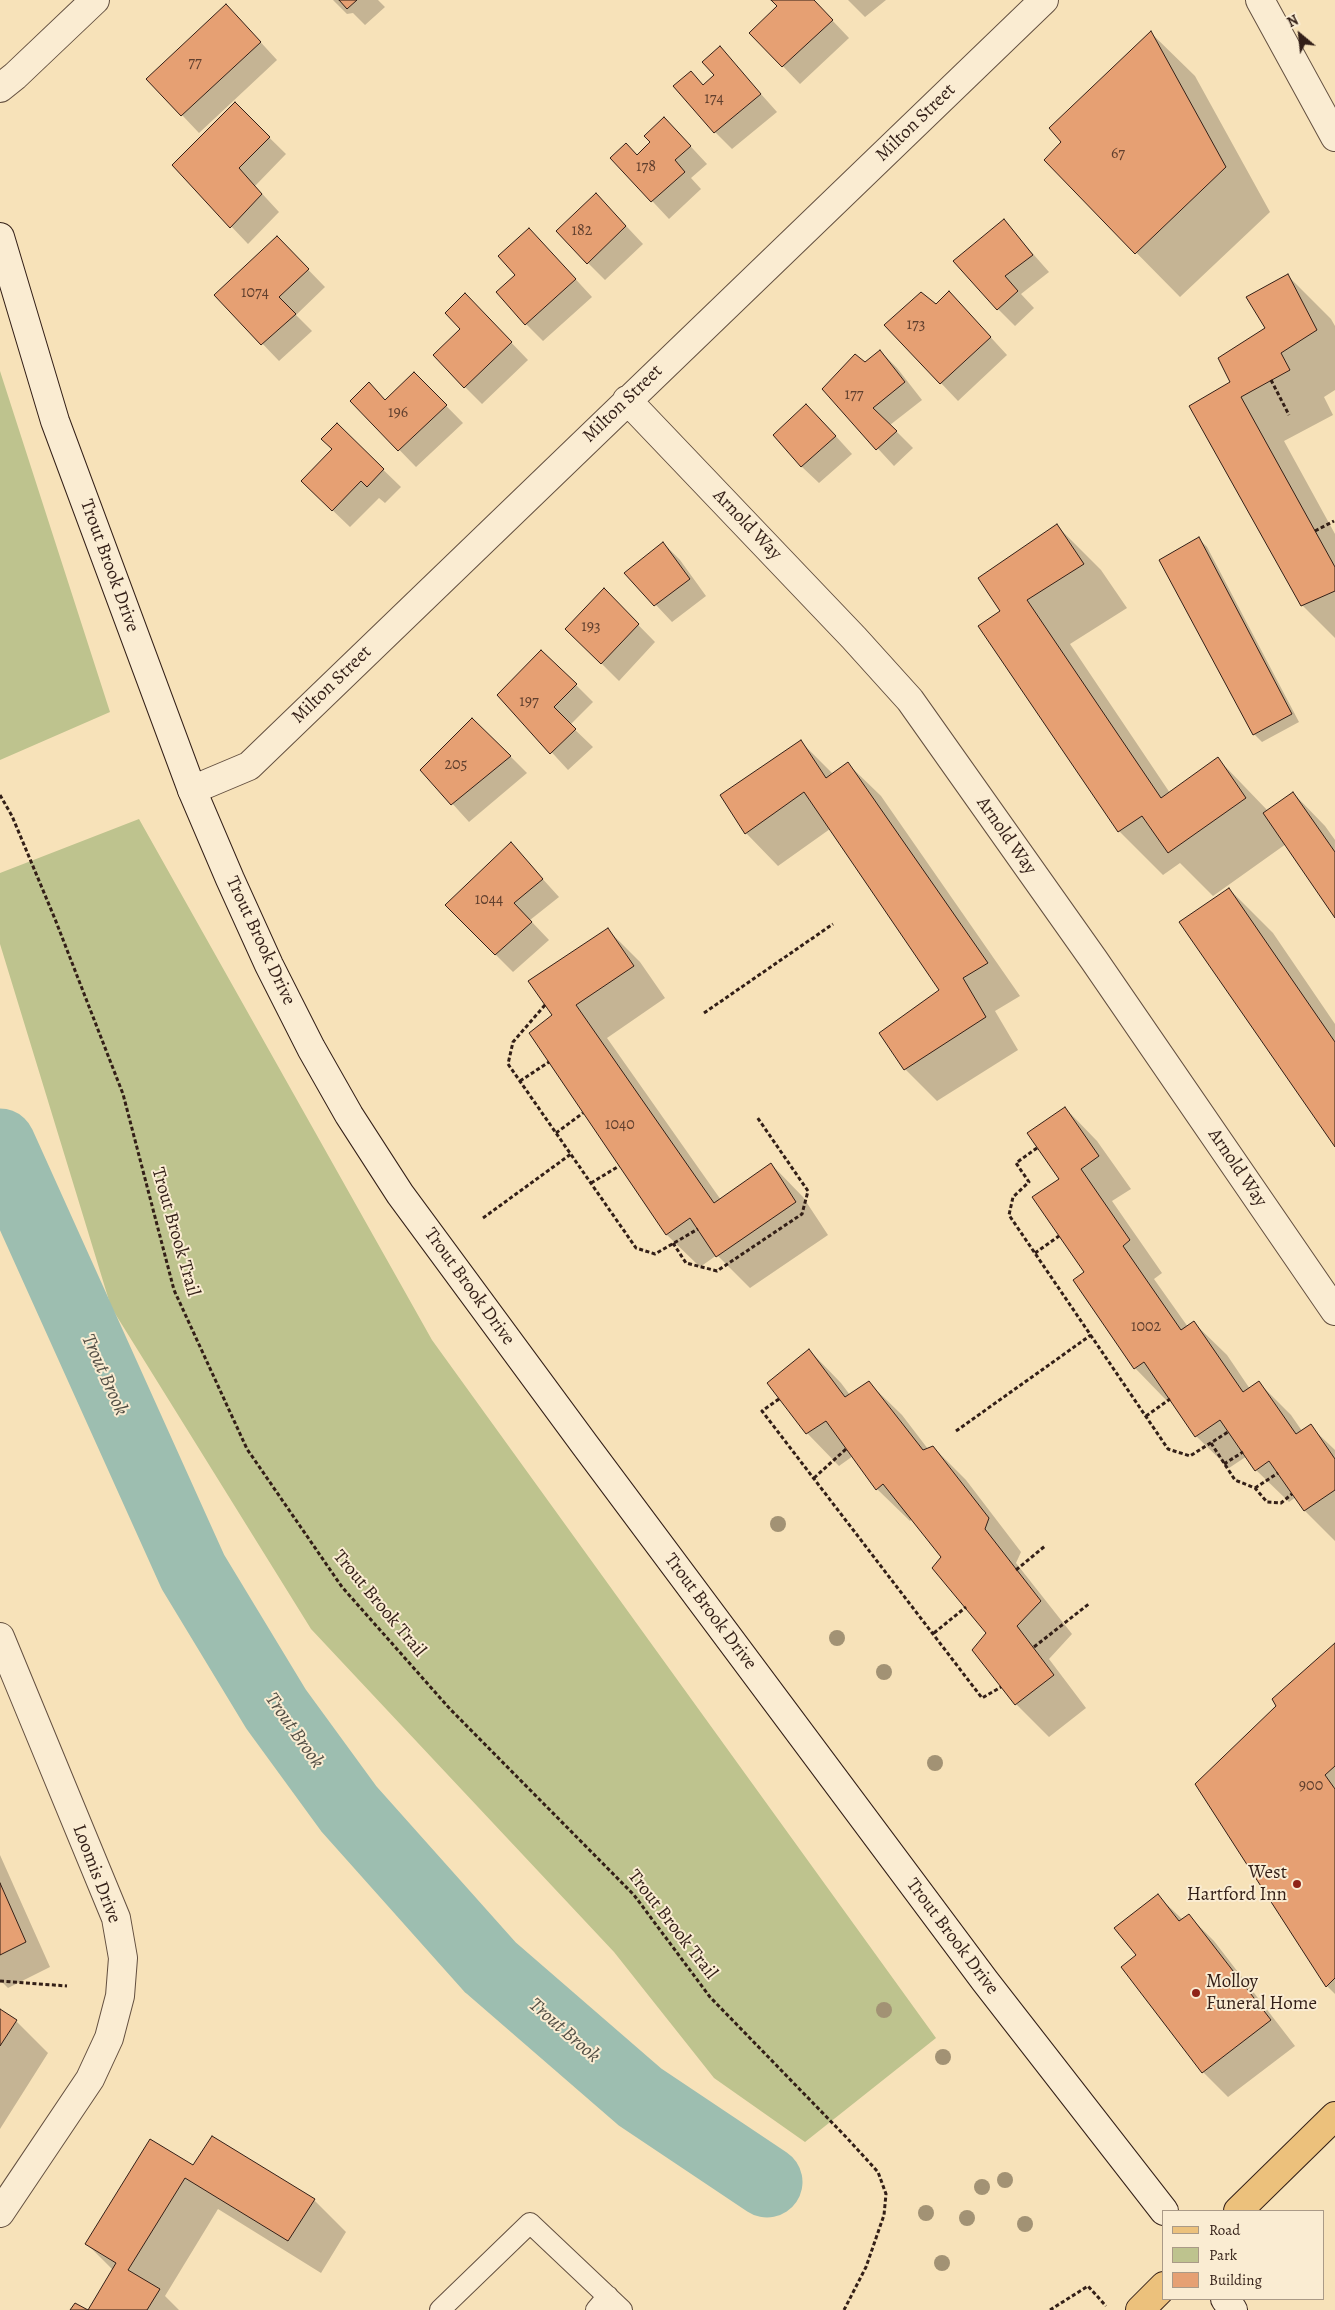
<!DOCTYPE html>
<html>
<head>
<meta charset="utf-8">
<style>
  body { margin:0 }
  #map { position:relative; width:1335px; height:2310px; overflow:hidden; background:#f7e2b9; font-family:Alegreya,serif }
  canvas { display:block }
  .legend { position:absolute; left:1162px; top:2210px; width:162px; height:90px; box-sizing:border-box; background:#faecd2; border:1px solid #aa9a87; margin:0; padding:6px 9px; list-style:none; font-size:15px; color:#331f17 }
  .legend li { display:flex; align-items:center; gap:10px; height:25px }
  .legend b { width:25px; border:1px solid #aa9a87 }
  .north { position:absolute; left:1275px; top:10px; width:50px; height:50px; -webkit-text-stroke:4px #faecd2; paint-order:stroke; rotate:332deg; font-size:14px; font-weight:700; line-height:20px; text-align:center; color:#331f17 }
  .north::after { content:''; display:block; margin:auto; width:18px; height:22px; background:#331f17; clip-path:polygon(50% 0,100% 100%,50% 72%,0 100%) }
</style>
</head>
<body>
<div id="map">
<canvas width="1335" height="2310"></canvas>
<ul class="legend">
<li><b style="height:6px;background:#ecc17c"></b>Road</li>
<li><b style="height:14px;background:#bec38e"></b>Park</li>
<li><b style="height:14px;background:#e6a073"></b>Building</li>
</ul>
<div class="north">N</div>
</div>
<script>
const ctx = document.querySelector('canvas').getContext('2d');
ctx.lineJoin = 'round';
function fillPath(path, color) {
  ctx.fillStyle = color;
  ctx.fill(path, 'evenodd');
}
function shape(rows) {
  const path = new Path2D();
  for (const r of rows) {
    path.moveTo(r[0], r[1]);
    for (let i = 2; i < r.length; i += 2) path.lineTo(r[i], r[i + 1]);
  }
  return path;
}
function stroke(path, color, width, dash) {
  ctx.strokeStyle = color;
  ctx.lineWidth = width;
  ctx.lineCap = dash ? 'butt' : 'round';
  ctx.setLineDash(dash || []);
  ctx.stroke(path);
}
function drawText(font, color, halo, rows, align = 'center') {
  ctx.font = font + ' Alegreya,serif';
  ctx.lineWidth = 4;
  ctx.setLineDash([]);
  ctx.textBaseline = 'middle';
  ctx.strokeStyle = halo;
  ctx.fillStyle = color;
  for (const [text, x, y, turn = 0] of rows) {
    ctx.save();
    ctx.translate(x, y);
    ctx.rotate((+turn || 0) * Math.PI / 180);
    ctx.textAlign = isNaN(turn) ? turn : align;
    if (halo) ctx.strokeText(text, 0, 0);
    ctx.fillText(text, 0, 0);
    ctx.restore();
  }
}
fillPath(shape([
  [0,371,110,712,0,760],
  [139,819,432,1340,936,2038,805,2142,714,2078,614,1952,311,1629,111,1307,0,944,0,873]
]), '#bec38e');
fillPath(shape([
  [333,0,378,0,385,7,365,25,353,13,347,14],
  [773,0,813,0,849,38,800,84,751,33,779,6],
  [848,0,886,0,865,17],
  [243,23,277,60,199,133,148,79],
  [1151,33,1195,76,1270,212,1180,297,1045,160,1063,142],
  [720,48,777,112,732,149,715,132,703,85,716,76],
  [235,104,286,154,255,186,279,212,248,244,173,165],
  [681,136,707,164,691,178,701,189,669,219,612,158,637,156],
  [613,212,643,244,605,280,588,263],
  [1004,221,1049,272,1021,294,1034,308,1015,326,998,309],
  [546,247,592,297,543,341,526,324,517,275],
  [294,255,325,287,296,315,312,331,279,361,216,295],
  [1287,275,1331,319,1335,326,1335,390,1324,397,1333,415,1284,441,1335,534,1335,638,1302,605,1232,382,1267,329],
  [949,292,1007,355,958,401,886,325,936,306],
  [482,312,528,360,482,404,465,387,462,329],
  [880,351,897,368,922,400,890,425,913,448,894,466,823,389,865,364],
  [414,373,463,423,416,467,352,401,386,401],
  [823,422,852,454,819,483,801,466],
  [337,425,401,487,385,503,379,498,350,527,302,481,333,449],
  [1057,526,1101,570,1127,608,1070,644,1170,793,1218,759,1268,811,1293,793,1325,826,1335,840,1335,916,1286,844,1213,896,1180,863,1163,875,1119,831,1002,612],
  [1199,539,1207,547,1299,722,1262,742,1254,734],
  [663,543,680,560,706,596,672,622,626,573],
  [604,590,655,642,619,681,567,629],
  [576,685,593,702,570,725,593,747,568,770,499,695],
  [801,742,833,774,848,764,881,796,1020,996,995,1011,1018,1050,937,1101,905,1069,941,990,830,829,778,866,746,833],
  [510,756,527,773,469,822,422,770],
  [511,844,559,897,530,920,549,940,513,972,446,905],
  [1229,889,1273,933,1335,1024,1335,1145],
  [608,930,640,962,665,998,607,1038,721,1200,771,1164,803,1197,828,1235,750,1288,717,1255,700,1267,667,1235,530,1034,554,1015],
  [1065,1108,1097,1141,1131,1189,1112,1201,1162,1273,1154,1279,1188,1327,1194,1323,1227,1355,1250,1389,1259,1383,1291,1415,1302,1431,1310,1426,1335,1450,1335,1541,1305,1511,1296,1497,1289,1502,1256,1470,1247,1456,1229,1468,1196,1436,1170,1399,1167,1401,1135,1368,1086,1272,1060,1179],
  [809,1350,841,1383,850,1395,869,1383,902,1415,928,1449,933,1447,966,1480,1021,1552,1016,1563,1072,1634,1049,1659,1086,1708,1049,1737,1016,1704,974,1650,987,1633,942,1557,912,1519,910,1521,877,1489,853,1456,839,1466,807,1433,769,1383],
  [1335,1644,1335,1994,1327,1986,1277,1707],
  [0,1855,50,1967,8,1988,0,1980],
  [1158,1896,1183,1920,1189,1916,1214,1941,1295,2046,1228,2097,1203,2072,1137,1956],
  [0,2011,16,2021,48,2053,0,2129],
  [194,2167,314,2200,346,2232,321,2273,218,2209,165,2296,179,2310,89,2310,113,2270,87,2244]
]), '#0003');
stroke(shape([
  [0,1144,193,1572,276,1709,349,1809,490,1967,640,2097,767,2182]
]), '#9dbeb0', 71);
const building = shape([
  [339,0,357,0,347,9,339,0],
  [771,0,814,0,833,20,782,67,749,33,777,6,771,0],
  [226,4,261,42,181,116,146,79,226,4],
  [1151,31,1226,167,1135,254,1044,160,1061,142,1049,128,1151,31],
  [720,46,761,94,714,133,673,86,691,71,703,85,714,75,702,62,720,46],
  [235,102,270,137,239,168,262,194,230,228,172,165,235,102],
  [664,117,691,146,675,160,685,172,651,202,610,158,626,143,637,155,650,142,644,136,664,117],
  [596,193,626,226,587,264,556,231,596,193],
  [1004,219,1033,255,1005,276,1018,291,997,310,953,261,1004,219],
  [529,228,576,279,525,325,496,292,515,275,498,256,529,228],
  [277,236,309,269,279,297,296,314,261,345,214,295,277,236],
  [1288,274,1317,330,1281,353,1290,370,1241,397,1335,567,1335,591,1301,606,1189,406,1230,382,1218,358,1265,328,1246,297,1288,274],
  [949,291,991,337,940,384,884,325,921,292,936,304,949,291],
  [465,293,512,342,464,388,433,355,460,329,445,313,465,293],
  [880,350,905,382,873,408,897,431,876,450,822,389,855,354,865,362,880,350],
  [414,372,447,405,398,451,350,401,369,382,385,400,414,372],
  [806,404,836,436,801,467,773,435,806,404],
  [337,423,384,469,367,487,361,481,332,511,301,481,332,449,321,439,337,423],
  [1057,524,1084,564,1027,600,1161,798,1218,757,1246,798,1168,853,1142,816,1118,832,978,626,1000,611,978,578,1057,524],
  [1199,537,1292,714,1253,735,1159,560,1199,537],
  [663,542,690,579,654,606,624,573,663,542],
  [604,588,639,624,601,664,565,629,604,588],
  [541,650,577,684,554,707,576,729,550,754,497,695,541,650],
  [472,718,511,756,451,805,420,770,472,718],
  [801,740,826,778,848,762,988,963,963,978,986,1017,904,1070,879,1033,939,990,804,792,745,834,720,795,801,740],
  [1293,792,1335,852,1335,918,1263,813,1293,792],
  [511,842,543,879,514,903,532,922,495,955,445,905,511,842],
  [1229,888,1335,1042,1335,1147,1179,922,1229,888],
  [608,928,634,966,576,1005,714,1203,771,1163,796,1202,716,1257,690,1218,666,1235,529,1033,552,1015,528,981,608,928],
  [1065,1107,1099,1156,1081,1169,1130,1240,1123,1246,1181,1330,1194,1321,1243,1392,1259,1381,1296,1434,1311,1424,1335,1459,1335,1490,1304,1511,1269,1461,1255,1471,1220,1420,1195,1437,1144,1362,1134,1369,1073,1280,1084,1272,1032,1197,1059,1179,1027,1133,1065,1107],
  [809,1349,845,1397,869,1381,923,1450,933,1446,989,1518,985,1529,1041,1601,1017,1626,1054,1675,1015,1705,972,1650,986,1633,932,1568,941,1557,883,1484,876,1490,826,1421,806,1434,767,1383,809,1349],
  [1335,1643,1335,1766,1325,1775,1335,1789,1335,1978,1326,1987,1195,1784,1276,1706,1272,1699,1335,1643],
  [0,1883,26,1942,0,1955,0,1883],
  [1158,1894,1179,1921,1189,1914,1271,2020,1202,2073,1121,1967,1136,1955,1114,1928,1158,1894],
  [0,2009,17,2020,0,2046,0,2009],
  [212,2136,315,2199,288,2241,185,2178,128,2270,160,2289,147,2310,70,2310,75,2303,88,2310,116,2263,85,2244,150,2139,193,2165,212,2136]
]);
fillPath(building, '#e6a073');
stroke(building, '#331f17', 1);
const lane = shape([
  [440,2310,530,2223,622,2310],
  [596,2310,608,2296]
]);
const street = shape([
  [1260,0,1335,137],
  [0,88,15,76,95,0],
  [627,400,854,638,910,700,1094,960,1335,1311],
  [192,790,249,766,1044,0],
  [0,1637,116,1918,123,1958,120,1996,109,2038,90,2079,0,2213]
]);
const secondary = shape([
  [0,237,55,421,192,790,230,879,269,965,311,1048,349,1115,400,1194,585,1445,985,1981,1164,2211],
  [1225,2299,1233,2310]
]);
const primary = shape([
  [1238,2211,1335,2116],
  [1140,2310,1164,2286]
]);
stroke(lane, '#645040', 22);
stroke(street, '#645040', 30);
stroke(secondary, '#331f17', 30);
stroke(primary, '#331f17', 30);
stroke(shape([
  [1271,380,1289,415],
  [1315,531,1334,521],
  [0,795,12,816,55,919,123,1094,174,1290,247,1449,342,1587,450,1709,634,1895,710,1997,847,2138,878,2172,886,2194,884,2215,866,2267,844,2310],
  [545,1005,513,1042,508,1064,636,1248,655,1254,698,1229],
  [704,1013,833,924],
  [520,1081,549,1062],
  [556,1133,583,1113],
  [1037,1148,1016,1163,1029,1182,1013,1197,1009,1215,1168,1449,1190,1456,1228,1432],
  [591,1183,619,1166],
  [483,1218,571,1154],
  [673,1243,686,1263,717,1271,802,1214,808,1191,757,1117],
  [1035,1253,1059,1236],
  [779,1399,762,1411,982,1698,1001,1687],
  [1146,1416,1170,1399],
  [956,1431,1091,1335],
  [1211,1443,1235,1480,1255,1488,1267,1502,1281,1503,1292,1494],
  [1224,1464,1243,1452],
  [814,1478,846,1449],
  [1255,1488,1278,1473],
  [1016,1570,1045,1546],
  [934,1633,966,1607],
  [1034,1647,1090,1603],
  [0,1981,67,1986],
  [1050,2310,1088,2286,1106,2306]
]), '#331f17', 3, [4, 2.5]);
stroke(lane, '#faecd2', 20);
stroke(street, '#faecd2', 28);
stroke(secondary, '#faecd2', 28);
stroke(primary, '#ecc17c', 28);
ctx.fillStyle = '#a29274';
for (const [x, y] of [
  [778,1524],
  [837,1638],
  [884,1672],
  [935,1763],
  [884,2010],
  [943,2057],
  [1005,2180],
  [982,2187],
  [926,2213],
  [967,2218],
  [1025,2224],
  [942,2263]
]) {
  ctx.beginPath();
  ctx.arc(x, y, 8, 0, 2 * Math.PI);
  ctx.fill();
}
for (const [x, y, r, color] of [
  [1297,1884,5,"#8f2418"],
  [1196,1993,5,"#8f2418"]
]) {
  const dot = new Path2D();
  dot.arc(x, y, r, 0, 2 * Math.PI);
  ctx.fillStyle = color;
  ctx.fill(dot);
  stroke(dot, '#faecd2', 2);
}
drawText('16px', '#603f2e', null, [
  ["77",195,63],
  ["174",714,99],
  ["67",1118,154],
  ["178",646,167],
  ["182",582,231],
  ["1074",255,293],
  ["173",916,325],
  ["177",854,395],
  ["196",398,413],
  ["193",591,627],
  ["197",529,702],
  ["205",456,765],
  ["1044",489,900],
  ["1040",620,1125],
  ["1002",1146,1327],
  ["900",1311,1786]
]);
drawText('19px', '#331f17', '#faecd2', [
  ["Milton Street",916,123,-44],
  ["Milton Street",623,404,-44],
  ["Arnold Way",747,525,46],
  ["Trout Brook Drive",109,566,70],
  ["Milton Street",332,685,-44],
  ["Arnold Way",1006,836,55],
  ["Trout Brook Drive",260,941,65],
  ["Arnold Way",1237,1168,56],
  ["Trout Brook Trail",175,1232,74],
  ["Trout Brook Drive",469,1287,54],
  ["Trout Brook Trail",379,1604,50],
  ["Trout Brook Drive",710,1612,53],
  ["Loomis Drive",96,1874,69],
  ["Trout Brook Trail",672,1925,52],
  ["Trout Brook Drive",952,1937,53]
]);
drawText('19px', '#331f17', '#faecd2', [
  ["West",1287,1873],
  ["Hartford Inn",1287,1895],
  ["Molloy",1206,1982,"left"],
  ["Funeral Home",1206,2004,"left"]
], 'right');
drawText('italic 20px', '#534f45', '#faecd2', [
  ["Trout Brook",104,1375,66],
  ["Trout Brook",294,1731,55],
  ["Trout Brook",564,2031,41]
]);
</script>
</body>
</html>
